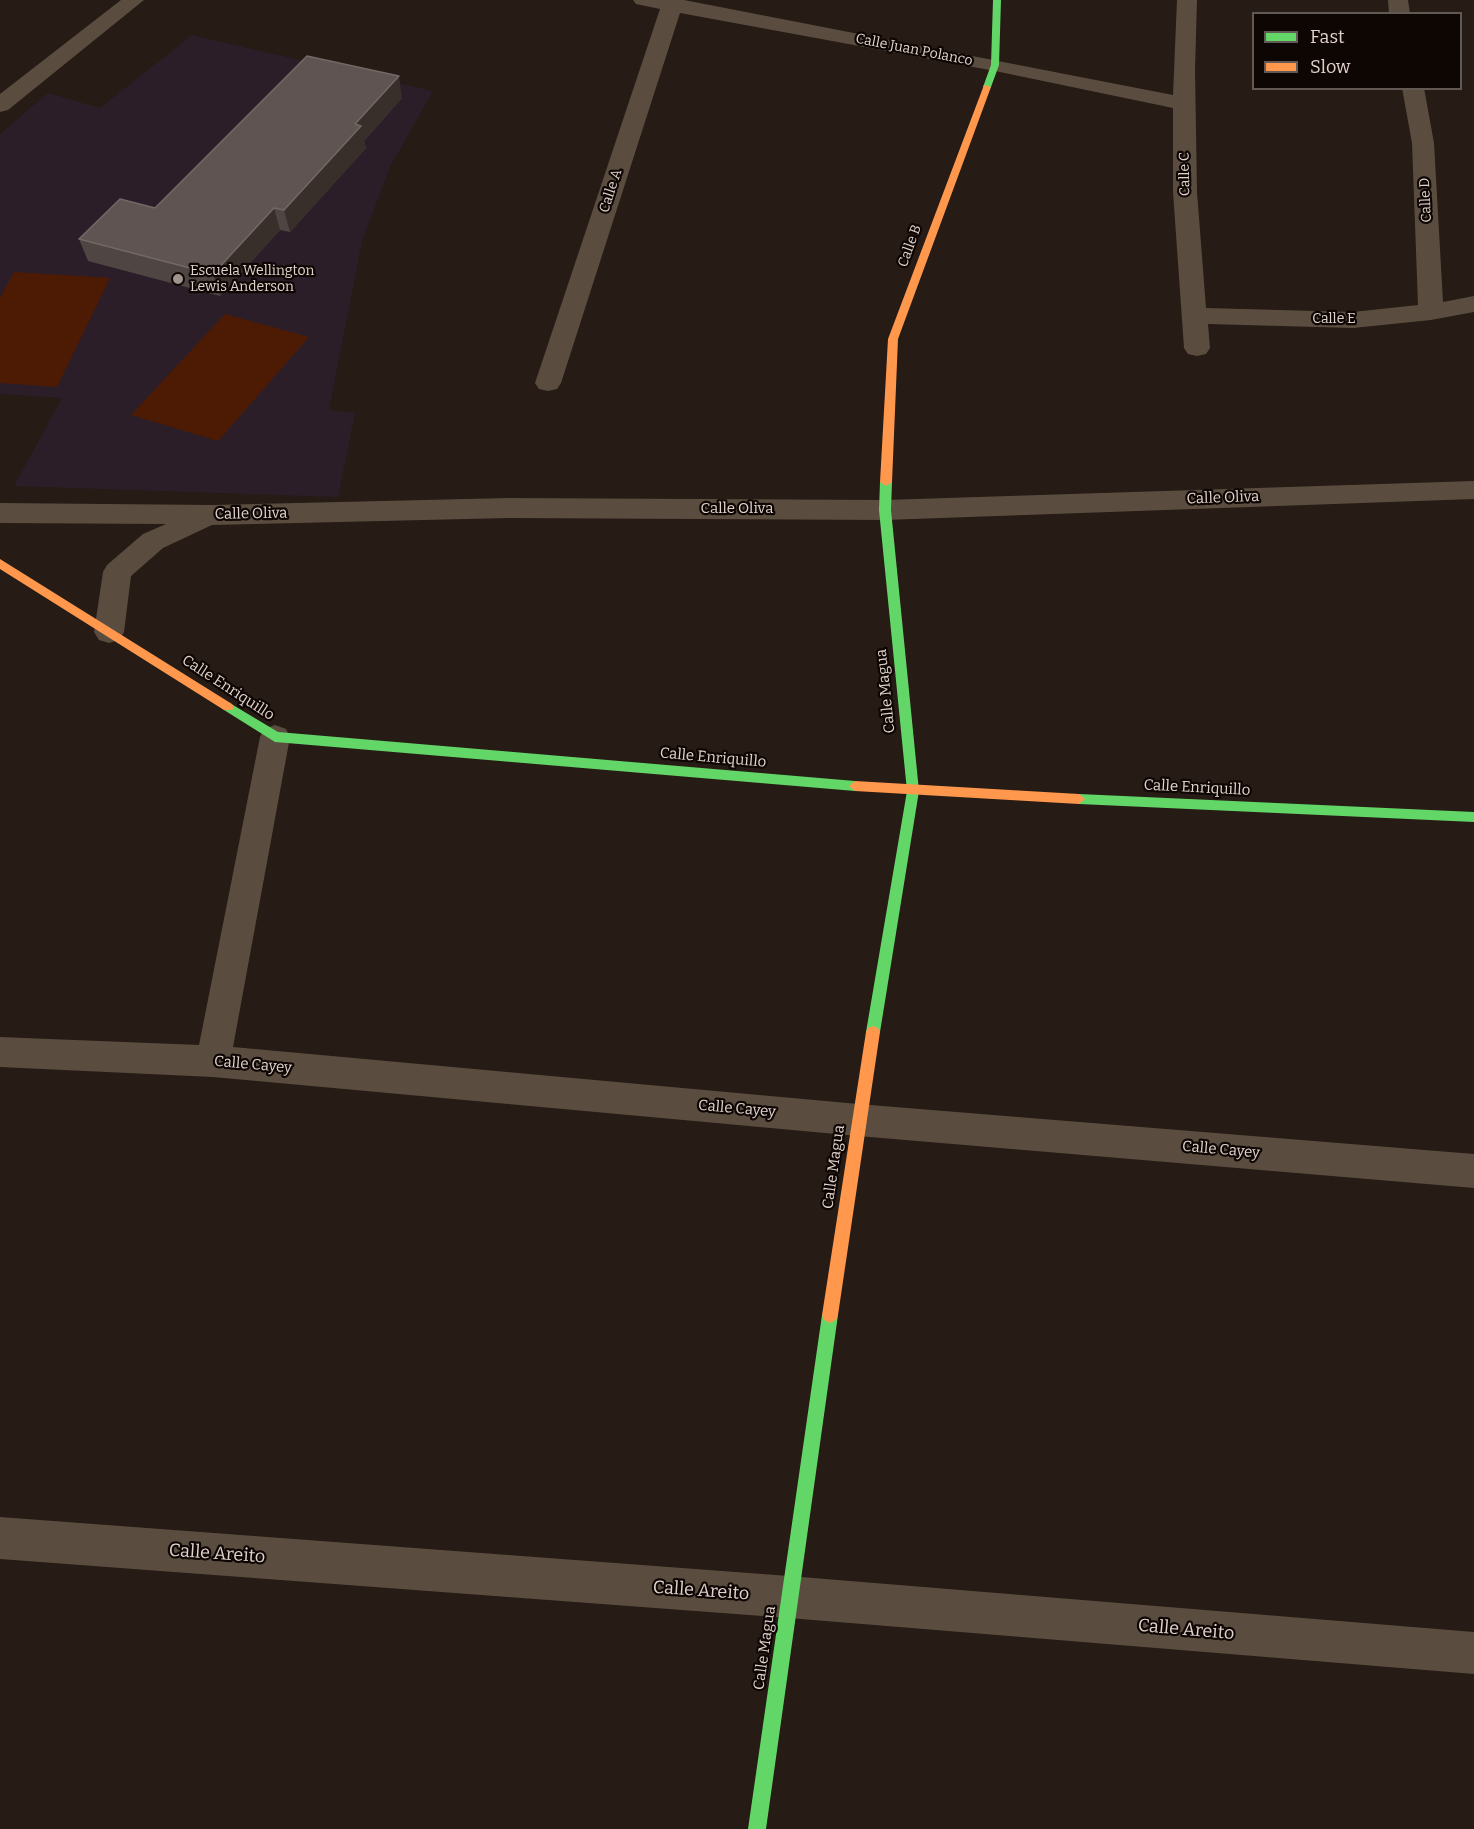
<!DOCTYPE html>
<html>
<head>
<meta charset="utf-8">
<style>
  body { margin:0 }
  #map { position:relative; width:1474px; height:1829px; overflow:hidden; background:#261b15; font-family:Bitter,serif }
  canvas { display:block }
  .legend { position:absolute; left:1252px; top:12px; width:210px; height:78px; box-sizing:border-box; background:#0e0603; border:2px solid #625854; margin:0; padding:8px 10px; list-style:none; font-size:18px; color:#e1d2cd }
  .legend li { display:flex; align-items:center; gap:12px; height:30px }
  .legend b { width:30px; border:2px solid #625854 }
</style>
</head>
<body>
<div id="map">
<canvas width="1474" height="1829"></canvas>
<ul class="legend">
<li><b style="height:8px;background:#63d668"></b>Fast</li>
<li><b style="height:8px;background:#ff974d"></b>Slow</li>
</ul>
</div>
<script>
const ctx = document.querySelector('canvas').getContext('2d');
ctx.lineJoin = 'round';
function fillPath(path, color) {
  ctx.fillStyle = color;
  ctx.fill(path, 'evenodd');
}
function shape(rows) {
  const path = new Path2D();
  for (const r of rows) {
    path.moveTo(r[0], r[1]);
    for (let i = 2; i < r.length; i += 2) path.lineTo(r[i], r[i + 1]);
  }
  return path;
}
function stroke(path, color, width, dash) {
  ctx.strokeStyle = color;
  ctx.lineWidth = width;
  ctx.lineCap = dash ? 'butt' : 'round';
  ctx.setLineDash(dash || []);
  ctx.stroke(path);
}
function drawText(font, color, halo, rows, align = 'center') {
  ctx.font = font + ' Bitter,serif';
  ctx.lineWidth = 4.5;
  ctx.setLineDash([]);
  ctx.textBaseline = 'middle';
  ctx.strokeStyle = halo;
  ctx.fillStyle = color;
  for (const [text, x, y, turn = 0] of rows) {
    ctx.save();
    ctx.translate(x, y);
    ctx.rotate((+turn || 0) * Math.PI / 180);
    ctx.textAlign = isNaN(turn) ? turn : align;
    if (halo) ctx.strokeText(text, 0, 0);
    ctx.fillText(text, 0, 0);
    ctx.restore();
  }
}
fillPath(shape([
  [192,35,433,91,390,167,362,241,329,410,355,413,338,497,14,486,62,398,0,394,0,134,48,93,100,108]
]), '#2c1e28');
fillPath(shape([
  [14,272,110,278,57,387,0,383,0,298],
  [225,314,309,337,218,441,131,415]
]), '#4d1a03');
fillPath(shape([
  [121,0,144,0,8,110,0,112,0,94,121,0],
  [633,0,684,0,1173,95,1177,0,1197,0,1195,70,1197,192,1206,308,1353,312,1418,305,1412,143,1402,88,1424,88,1434,143,1443,302,1474,296,1474,312,1431,320,1353,328,1208,324,1210,348,1206,354,1197,356,1188,354,1184,348,1173,192,1173,108,995,71,680,13,561,383,557,389,548,391,539,389,535,383,660,9,636,4,633,0],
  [1388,0,1408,0,1410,14,1389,14,1388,0],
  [1474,481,1474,499,885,520,509,518,212,525,163,548,131,576,124,632,119,640,109,643,99,640,94,632,103,572,107,565,143,534,166,524,0,523,0,503,213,505,509,498,885,500,1474,481],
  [275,725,286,729,290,737,233,1047,858,1104,1474,1154,1474,1188,858,1136,213,1077,0,1067,0,1037,199,1045,260,737,264,729,275,725],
  [0,1517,789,1576,1474,1632,1474,1674,789,1618,0,1559,0,1517]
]), '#5a4d3f');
fillPath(shape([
  [993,0,1001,0,999,65,991,87,987,90,983,87,991,65,993,0],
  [886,478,892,482,891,510,919,791,880,1032,878,1036,873,1038,868,1036,866,1032,907,791,879,510,880,482,886,478],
  [228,702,278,732,855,781,861,786,855,791,275,742,224,710,222,707,224,704,228,702],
  [1079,794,1474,812,1474,822,1079,804,1073,799,1079,794],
  [830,1307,836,1310,838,1315,766,1829,748,1829,822,1315,824,1310,830,1307]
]), '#63d668');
fillPath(shape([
  [984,85,991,87,898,339,892,482,886,486,880,482,888,339,984,85],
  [0,559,232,704,234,707,232,710,224,710,0,569,0,559],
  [855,781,1079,794,1085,799,1079,804,855,791,849,786,855,781],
  [873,1026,878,1028,880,1032,838,1315,836,1320,830,1323,824,1320,822,1315,866,1032,868,1028,873,1026]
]), '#ff974d');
fillPath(shape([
  [402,98,364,141,366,148,290,232,280,230,220,296,88,261,79,239,155,208]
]), '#4f4542');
fillPath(shape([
  [399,76,402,98,364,141,366,148,290,232,284,210,355,124],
  [274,208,280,230,220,296,213,274]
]), '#382e2a');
const building = shape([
  [307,56,399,76,355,124,361,126,284,210,274,208,213,274,79,239,120,199,155,208,307,56]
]);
fillPath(building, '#5f5451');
stroke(building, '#736865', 1.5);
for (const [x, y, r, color] of [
  [178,279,6,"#a0928d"]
]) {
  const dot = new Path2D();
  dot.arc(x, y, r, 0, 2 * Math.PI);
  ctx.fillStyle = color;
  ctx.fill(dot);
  stroke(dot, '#0e0603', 2);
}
drawText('14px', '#e1d2cd', '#0e0603', [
  ["Calle Juan Polanco",914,50,11],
  ["Calle C",1185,174,-91],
  ["Calle A",611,191,-72],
  ["Calle D",1426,200,-93],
  ["Calle B",910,246,-70],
  ["Calle E",1334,319]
]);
drawText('14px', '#e1d2cd', '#0e0603', [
  ["Escuela Wellington",190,271],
  ["Lewis Anderson",190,287]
], 'left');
drawText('15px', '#e1d2cd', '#0e0603', [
  ["Calle Oliva",1223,498,-2],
  ["Calle Oliva",737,509],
  ["Calle Oliva",251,514,-1],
  ["Calle Enriquillo",228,688,33],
  ["Calle Magua",886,691,-96],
  ["Calle Enriquillo",713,758,5],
  ["Calle Enriquillo",1197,788,3],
  ["Calle Cayey",253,1065,5],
  ["Calle Cayey",737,1109,5],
  ["Calle Cayey",1221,1150,5],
  ["Calle Magua",834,1167,-82],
  ["Calle Magua",765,1648,-82]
]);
drawText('18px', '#e1d2cd', '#0e0603', [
  ["Calle Areito",217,1554,4],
  ["Calle Areito",701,1591,4],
  ["Calle Areito",1186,1630,5]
]);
</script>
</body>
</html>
